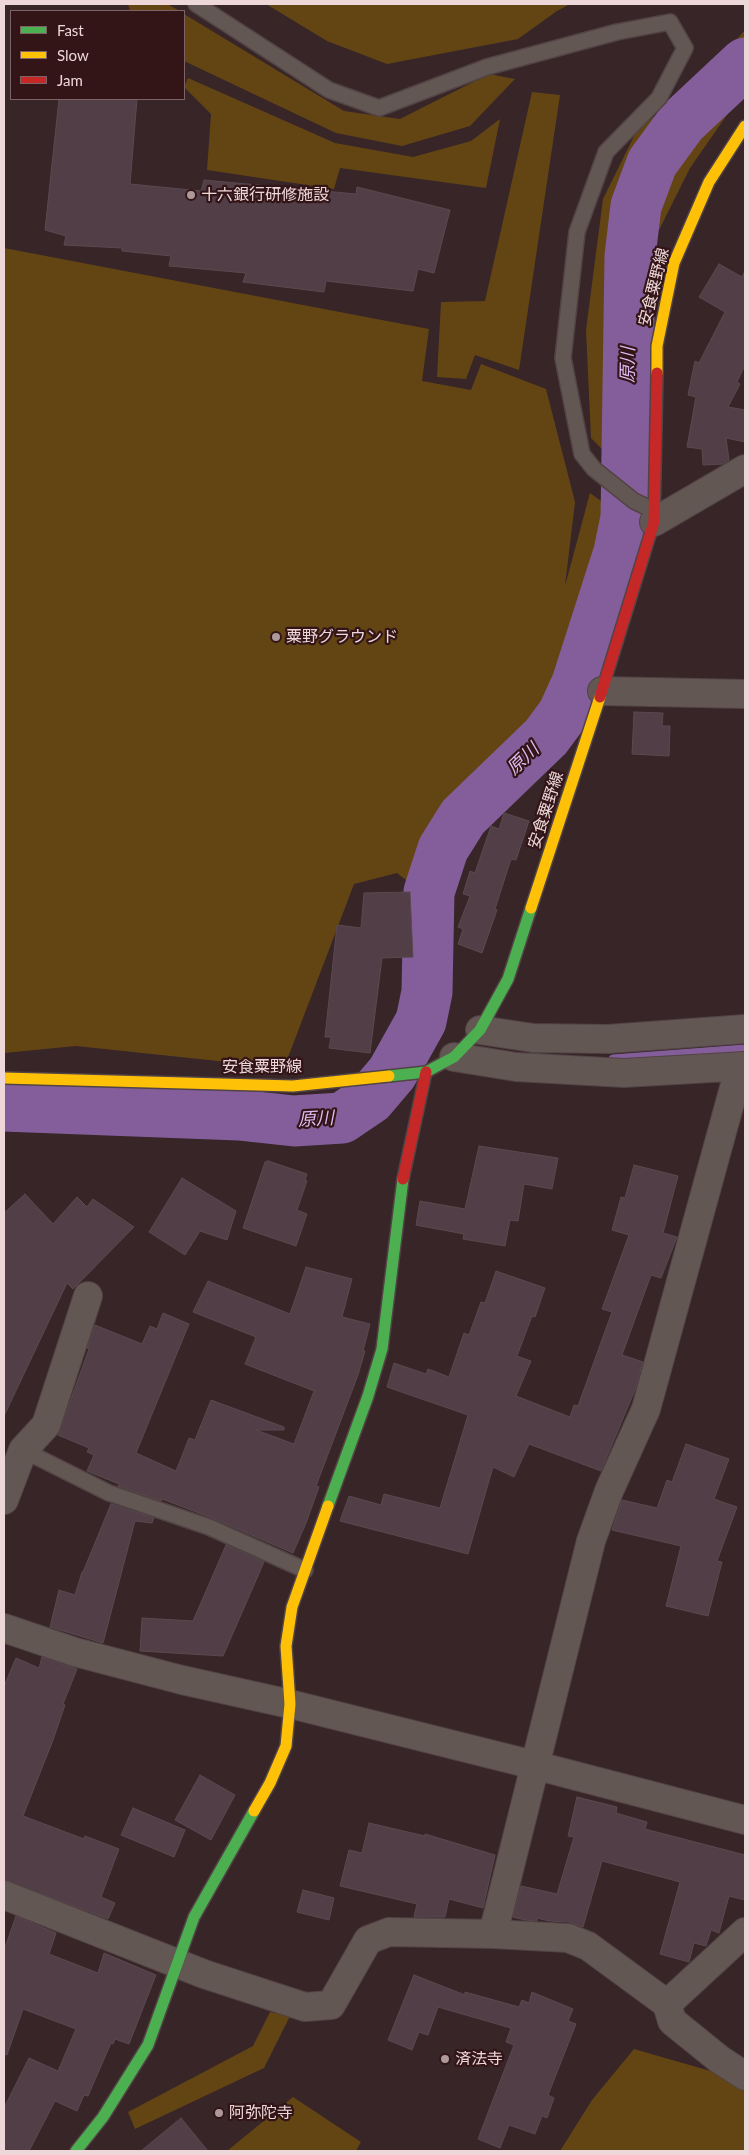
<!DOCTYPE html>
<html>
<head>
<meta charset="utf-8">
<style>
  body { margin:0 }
  #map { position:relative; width:749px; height:2155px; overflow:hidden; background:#372528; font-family:Lato,sans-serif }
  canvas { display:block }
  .frame { position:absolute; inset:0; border:5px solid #edd7d8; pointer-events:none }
  .legend { position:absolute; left:10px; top:10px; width:175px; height:90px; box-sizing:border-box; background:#331518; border:1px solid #7d6365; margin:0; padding:6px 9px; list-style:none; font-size:15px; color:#edd7d8 }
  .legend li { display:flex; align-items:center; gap:10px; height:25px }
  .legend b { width:25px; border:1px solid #7d6365 }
</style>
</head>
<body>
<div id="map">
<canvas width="749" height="2155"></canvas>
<div class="frame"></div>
<ul class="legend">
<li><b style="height:6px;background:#4caf50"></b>Fast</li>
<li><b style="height:6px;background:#ffc107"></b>Slow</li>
<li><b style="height:6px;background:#c62828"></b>Jam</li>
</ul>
</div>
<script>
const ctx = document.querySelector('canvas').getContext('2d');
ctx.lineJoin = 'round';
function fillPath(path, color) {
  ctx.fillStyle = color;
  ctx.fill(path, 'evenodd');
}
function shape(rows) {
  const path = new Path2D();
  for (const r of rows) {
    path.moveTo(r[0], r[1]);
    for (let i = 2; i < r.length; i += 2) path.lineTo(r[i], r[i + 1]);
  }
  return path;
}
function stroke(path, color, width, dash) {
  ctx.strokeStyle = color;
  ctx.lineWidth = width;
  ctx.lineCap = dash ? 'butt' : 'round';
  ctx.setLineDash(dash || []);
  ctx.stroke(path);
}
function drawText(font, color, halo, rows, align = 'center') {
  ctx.font = font + ' Lato,"Noto Sans JP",sans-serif';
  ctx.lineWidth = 4.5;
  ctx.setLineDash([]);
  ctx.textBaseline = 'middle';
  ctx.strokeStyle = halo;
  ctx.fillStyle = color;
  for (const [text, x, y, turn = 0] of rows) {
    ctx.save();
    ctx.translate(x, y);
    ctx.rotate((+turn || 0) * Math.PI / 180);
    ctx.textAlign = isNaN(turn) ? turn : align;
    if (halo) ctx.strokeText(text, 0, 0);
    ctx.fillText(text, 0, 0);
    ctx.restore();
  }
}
fillPath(shape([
  [128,4,167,4,180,11,130,11],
  [266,4,570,4,557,11,518,39,387,64,327,41],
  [184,14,344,111,400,119,489,74,515,79,470,126,402,146,336,133,184,61],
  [745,30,745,89,690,168,654,240,643,316,631,478,591,438,586,330,603,199,638,128,691,91],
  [188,78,335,143,413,157,471,141,500,119,486,188,340,168,334,189,207,170,211,114,184,87],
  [532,92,560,95,519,370,475,355,466,379,437,377,441,302,485,301],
  [4,248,429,329,422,381,471,390,481,364,546,389,575,502,565,586,590,493,631,523,582,695,541,754,439,849,434,885,411,884,397,873,354,884,284,1068,76,1046,4,1053],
  [270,2012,290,2016,264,2068,135,2129,128,2112,253,2046],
  [634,2049,745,2081,745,2151,560,2151,592,2100],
  [293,2097,361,2142,356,2151,227,2151]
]), '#634514');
stroke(shape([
  [613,1059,745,1049]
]), '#845e9b', 9);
stroke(shape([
  [4,1106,239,1115,294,1121,342,1118,370,1099,392,1073,421,1021,427,992,429,892,443,849,463,817,546,737,563,714,577,683,619,552,626,518,630,256,636,206,652,163,682,122,745,63]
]), '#845e9b', 51);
const building = shape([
  [59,99,137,99,130,184,201,191,204,180,356,194,357,187,450,210,434,273,418,269,413,291,326,281,324,292,243,282,246,273,169,266,171,256,122,251,122,248,64,245,66,236,45,230,59,99],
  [719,264,742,277,745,271,745,365,737,382,740,384,728,407,745,410,745,442,726,438,729,460,723,464,703,465,702,449,687,447,696,397,688,395,695,361,699,363,725,312,699,297,719,264],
  [634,712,663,713,662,726,670,726,669,756,632,754,634,712],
  [504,813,529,821,516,860,511,859,495,909,497,910,482,953,458,944,463,929,458,927,470,896,463,894,470,871,475,873,491,826,499,829,504,813],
  [410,892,413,957,382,958,370,1053,329,1048,331,1037,325,1037,337,925,361,928,364,893,410,892],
  [479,1146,558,1158,552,1189,524,1184,518,1221,510,1220,505,1246,463,1239,464,1234,416,1225,420,1201,465,1209,479,1146],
  [268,1161,307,1174,305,1180,307,1181,297,1210,307,1214,296,1246,243,1228,265,1162,268,1161],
  [634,1165,678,1176,663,1233,677,1237,661,1278,651,1275,622,1355,643,1362,635,1390,601,1471,529,1444,514,1477,493,1467,468,1554,340,1521,349,1496,381,1505,384,1494,440,1508,468,1415,387,1387,394,1363,426,1374,428,1369,449,1377,464,1333,469,1335,481,1302,485,1303,496,1271,545,1288,535,1317,532,1316,517,1356,531,1361,516,1396,570,1417,574,1405,578,1406,612,1312,602,1309,629,1235,612,1230,621,1197,625,1198,634,1165],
  [182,1178,236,1211,227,1240,200,1231,185,1255,149,1232,182,1178],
  [25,1194,53,1224,77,1197,87,1207,93,1199,134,1227,73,1289,67,1283,4,1416,4,1213,25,1194],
  [306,1267,352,1279,342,1317,370,1324,363,1351,365,1351,358,1375,316,1486,319,1487,306,1523,293,1553,212,1518,162,1499,161,1501,118,1486,119,1484,87,1471,94,1455,87,1452,89,1448,58,1435,89,1349,87,1348,95,1325,142,1344,150,1326,157,1329,163,1313,189,1324,136,1453,176,1471,189,1438,195,1440,211,1400,284,1427,284,1430,256,1430,294,1444,314,1391,245,1364,256,1337,193,1312,208,1281,290,1314,306,1267],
  [686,1444,729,1459,714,1499,737,1507,717,1561,722,1562,708,1616,666,1606,681,1546,612,1530,622,1500,657,1508,667,1480,672,1482,686,1444],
  [111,1504,154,1518,152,1523,135,1521,103,1643,50,1627,59,1590,75,1595,82,1572,83,1572,111,1504],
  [226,1545,264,1562,223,1656,140,1651,142,1618,193,1621,226,1545],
  [42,1657,77,1669,63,1704,65,1705,53,1740,23,1816,84,1839,85,1836,119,1849,101,1897,115,1903,108,1919,4,1880,4,1686,16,1658,39,1668,42,1657],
  [200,1775,235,1795,211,1840,175,1820,200,1775],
  [577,1797,617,1807,616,1813,647,1822,645,1829,745,1855,745,1900,729,1896,719,1933,711,1930,706,1946,694,1943,689,1962,660,1954,680,1882,602,1861,583,1927,569,1922,549,1921,537,1918,537,1921,525,1920,513,1917,521,1886,557,1894,574,1837,568,1836,577,1797],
  [133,1808,185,1830,174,1857,121,1835,133,1808],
  [369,1823,425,1836,425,1834,495,1855,483,1908,449,1899,445,1917,414,1917,417,1904,340,1886,349,1850,362,1853,369,1823],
  [303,1890,334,1898,329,1920,297,1912,303,1890],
  [16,1916,56,1933,49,1954,98,1973,104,1953,156,1975,129,2044,115,2039,113,2044,111,2043,88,2096,84,2095,77,2111,55,2101,29,2151,4,2151,4,2108,29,2058,58,2071,76,2029,23,2009,7,2055,4,2054,4,1950,16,1916],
  [414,1975,465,1995,465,1992,519,2007,522,2000,529,2003,532,1992,573,2009,568,2021,576,2024,548,2095,554,2098,547,2118,542,2116,535,2134,509,2125,500,2148,478,2139,514,2045,506,2042,511,2028,438,2007,428,2035,419,2032,412,2050,388,2040,414,1975],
  [181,2118,208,2151,141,2151,181,2118]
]);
fillPath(building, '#523e46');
stroke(building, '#594a50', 1);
const lane = shape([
  [196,4,329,90,379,108,487,67,617,32,670,22,685,48,659,98,606,152,577,232,563,358,582,454,594,469,634,501,655,511],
  [23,1450,109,1493,209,1527,305,1570]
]);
const street = shape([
  [654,522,745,469],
  [602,691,745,694],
  [480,1030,533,1038,608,1039,745,1029],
  [454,1057,516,1067,624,1073,745,1066],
  [4,1500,23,1450,46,1425,88,1296],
  [4,1628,75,1652,182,1680,290,1704,534,1765,745,1820],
  [4,1895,204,1974,305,2007,331,2005,368,1940,389,1932,493,1934,568,1938,588,1946,667,2004,672,2021,719,2059,745,2076],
  [493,1934,591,1541,609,1491,646,1409,740,1066],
  [667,2004,745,1932]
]);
const fast = shape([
  [389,1076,426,1072,454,1057,480,1030,508,979,531,908],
  [328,1506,368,1396,382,1349,403,1179],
  [76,2151,103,2117,148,2045,194,1917,254,1811]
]);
const slow = shape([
  [657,373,657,346,674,263,709,182,745,126],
  [531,908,600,697],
  [4,1078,293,1086,389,1076],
  [254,1811,270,1783,286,1746,290,1704,286,1646,292,1607,328,1506]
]);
const jam = shape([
  [600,697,654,522,657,373],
  [403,1179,426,1072]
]);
stroke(lane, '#524345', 18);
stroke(street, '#524345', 30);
stroke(fast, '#524345', 14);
stroke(slow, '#524345', 14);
stroke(jam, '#524345', 14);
stroke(lane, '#635754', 15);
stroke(street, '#635754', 28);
stroke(fast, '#4caf50', 11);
stroke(slow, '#ffc107', 11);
stroke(jam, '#c62828', 11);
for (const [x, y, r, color] of [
  [191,195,5,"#ad999a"],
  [276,637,5,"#ad999a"],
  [445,2059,5,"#ad999a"],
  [219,2113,5,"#ad999a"]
]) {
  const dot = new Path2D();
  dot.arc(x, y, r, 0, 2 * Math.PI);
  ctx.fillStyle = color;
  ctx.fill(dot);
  stroke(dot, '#331518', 2);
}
drawText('16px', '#edd7d8', '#331518', [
  ["十六銀行研修施設",201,195],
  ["粟野グラウンド",286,637],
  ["済法寺",455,2059],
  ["阿弥陀寺",229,2113]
], 'left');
drawText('16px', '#edd7d8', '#331518', [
  ["安食粟野線",654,287,-76],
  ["安食粟野線",546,810,-72],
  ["安食粟野線",262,1067]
]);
drawText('italic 18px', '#dcbcf3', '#331518', [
  ["原川",628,365,-89],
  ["原川",523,759,-44],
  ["原川",316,1119,-3]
]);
</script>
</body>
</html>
